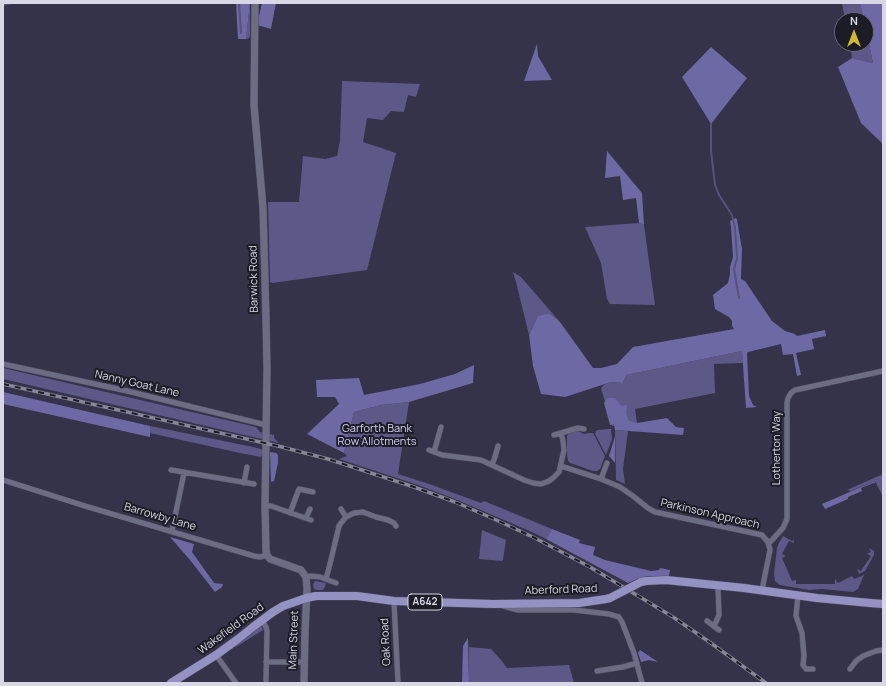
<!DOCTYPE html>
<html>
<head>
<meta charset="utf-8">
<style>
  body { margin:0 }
  #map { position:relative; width:886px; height:686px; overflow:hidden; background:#343349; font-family:Manrope,sans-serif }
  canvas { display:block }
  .frame { position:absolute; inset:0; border:4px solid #d7d7e6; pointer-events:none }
  .north { position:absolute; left:834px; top:12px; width:40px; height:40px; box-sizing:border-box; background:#1c1c26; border:1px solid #676773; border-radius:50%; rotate:0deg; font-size:11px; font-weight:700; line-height:16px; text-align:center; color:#d7d7e6 }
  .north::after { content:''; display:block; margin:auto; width:14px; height:18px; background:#d1b736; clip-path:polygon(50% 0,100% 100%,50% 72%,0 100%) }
</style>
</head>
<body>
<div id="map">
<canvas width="886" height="686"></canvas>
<div class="frame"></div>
<div class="north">N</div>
</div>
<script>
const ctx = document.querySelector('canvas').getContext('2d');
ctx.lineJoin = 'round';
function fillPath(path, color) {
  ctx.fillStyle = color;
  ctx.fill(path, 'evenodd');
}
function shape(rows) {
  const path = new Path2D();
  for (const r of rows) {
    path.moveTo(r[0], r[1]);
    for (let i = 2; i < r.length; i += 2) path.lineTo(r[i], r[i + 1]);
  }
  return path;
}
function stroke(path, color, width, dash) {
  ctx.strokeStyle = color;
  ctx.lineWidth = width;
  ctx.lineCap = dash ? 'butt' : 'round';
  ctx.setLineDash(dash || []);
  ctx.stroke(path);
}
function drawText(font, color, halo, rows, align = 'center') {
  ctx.font = font + ' Manrope,sans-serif';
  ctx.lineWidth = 4;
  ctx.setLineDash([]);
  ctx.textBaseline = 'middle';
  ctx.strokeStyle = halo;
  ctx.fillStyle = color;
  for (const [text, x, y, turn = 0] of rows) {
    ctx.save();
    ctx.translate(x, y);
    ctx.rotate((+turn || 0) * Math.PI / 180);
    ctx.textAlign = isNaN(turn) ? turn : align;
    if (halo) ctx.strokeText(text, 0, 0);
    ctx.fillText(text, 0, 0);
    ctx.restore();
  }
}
fillPath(shape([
  [250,3,250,36,249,38,246,39],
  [842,3,860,3,864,20,845,20],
  [866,30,873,63,852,58,850,44,866,44],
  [342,81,420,84,416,97,408,95,404,112,391,111,383,120,367,118,363,142,396,153,367,270,272,283,270,282,268,202,299,202,303,156,325,159,337,156,340,141],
  [639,223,644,225,655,305,610,304,607,299,601,263,585,227],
  [513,272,521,277,527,284,560,322,549,313,538,316,529,335,516,282],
  [742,351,743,363,714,364,715,393,635,409,637,423,612,426,601,388,605,384,611,382,623,383,626,375],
  [3,368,256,427,260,432,274,435,274,438,279,443,3,379],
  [409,402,398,474,432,485,481,503,484,501,552,529,546,539,532,532,455,499,418,485,339,459,347,456,344,453,354,412,381,405],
  [150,426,253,447,264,450,261,457,240,453,150,433],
  [608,429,611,429,612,439,606,455,595,434,596,431,598,430],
  [615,430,628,431,623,469,625,484,616,480],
  [578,431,584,434,589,433,593,433,605,456,600,469,597,471,593,471,570,463,568,461,567,454,567,436,569,433],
  [883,474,883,497,875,481,851,491,847,490],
  [482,530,506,540,503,560,502,561,479,559],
  [783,536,792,541,794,540,794,543,789,541,782,554,786,556,782,558,792,581,796,580,796,584,835,584,835,579,838,583,852,576,854,579,864,575,858,589,853,592,822,589,809,590,780,585,775,581,774,574,777,548,779,543],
  [869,548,874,551,874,555,865,571,859,574,857,569,861,571,871,556,867,554,871,552],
  [315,581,326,583,324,589,322,590,317,590,314,589,313,585],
  [260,626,262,627,263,630,236,647,235,646],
  [469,647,491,649,501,660,507,668,569,665,574,683,469,683]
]), '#5c5988');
fillPath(shape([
  [236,3,250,3,246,39,238,39],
  [262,3,276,3,271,29,257,25],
  [860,3,883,3,883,144,861,123,838,67,852,58,873,63,866,30,866,20,864,20],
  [537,44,538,56,552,80,524,81],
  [711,47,747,78,711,124,682,77],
  [607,151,642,193,644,225,639,223,636,198,623,200,620,176,605,178],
  [736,218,737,220,742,249,741,279,745,281,772,321,785,331,795,334,797,336,825,330,826,336,812,339,814,349,796,353,801,375,797,376,793,354,783,355,781,344,748,352,747,353,749,396,753,405,757,407,746,408,742,351,626,375,623,383,611,382,605,384,565,397,541,394,533,366,529,335,538,316,549,313,560,322,593,368,601,368,617,364,633,347,734,329,732,326,732,321,729,317,715,309,713,295,728,283,730,274,730,267,733,257,731,227,730,221],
  [474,365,473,383,409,402,381,405,354,412,344,453,307,434,339,404,335,397,317,397,316,380,359,378,364,395,420,384,455,374],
  [3,392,150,426,150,437,3,404],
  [608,398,615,398,621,406,627,405,626,414,629,421,637,423,667,418,676,427,684,428,683,435,615,430,614,424,610,425,604,403],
  [615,436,615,463,609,456],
  [270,452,276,453,278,455,278,463,274,481,271,482],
  [875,481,876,482,861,488,862,491,848,497,848,499,825,509,822,504],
  [552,529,580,540,579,543,595,547,593,555,605,560,651,571,659,570,660,568,670,570,669,576,653,576,643,577,635,580,628,583,546,539],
  [170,537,194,544,192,552,214,583,223,584,222,587,215,592,190,560],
  [468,638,469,683,462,683,463,646],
  [640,650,658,662,649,660,641,662,638,653]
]), '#6d69a4');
stroke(shape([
  [239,3,241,33],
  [3,5,11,3],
  [711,124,711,151,715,185,719,195,732,215,735,228,737,258,734,269,739,298]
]), '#58527a', 2);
const street = shape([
  [3,364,127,391,266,425],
  [554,435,578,428,584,429],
  [429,450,442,455,481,460,524,480,533,483,541,484,549,481,553,478,559,472,564,450,563,441,561,433],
  [434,452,441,427],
  [492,465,495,457,498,446],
  [561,466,601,479,620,487,633,496,648,508,655,512,762,535,768,542,770,550,762,590],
  [171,470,254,484],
  [601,479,607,463],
  [3,480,85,506,254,556,260,557,267,555],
  [244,483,247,467],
  [265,506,271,506,311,520],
  [341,509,346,517],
  [290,513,299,489,313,492],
  [306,518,310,509],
  [172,531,184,473],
  [769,543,772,540,783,528,787,519,787,403,788,398,791,393,795,390,800,389,883,371],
  [306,577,311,576,320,577,336,583],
  [326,579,331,560,339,526,341,523,346,517,354,513,363,512,376,517,388,520,394,523,396,526],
  [798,595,796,616,802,633,804,656,803,665,806,669,813,669],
  [394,601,398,683],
  [503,606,518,610,574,610,609,614,619,617,622,622,634,653,642,683],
  [262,620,266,627,267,631,266,680],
  [707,621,719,630],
  [714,626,716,622,719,615,718,586],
  [216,655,236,683],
  [266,662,304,662],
  [850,669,856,661,863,656,876,651,883,650],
  [597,671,623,667,637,663]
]);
const secondary = shape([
  [255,3,254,105,263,208,266,318,267,369,265,506,266,551,267,555,270,559,301,570,306,577,307,589,305,633,304,683]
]);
const primary = shape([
  [641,582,646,581,666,580,744,588,817,598,870,603,883,604],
  [171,683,216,655,238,639,253,627,273,612,283,606,292,603,306,598,316,596,357,596,394,601,493,604,579,603,606,599,610,598]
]);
stroke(street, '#504f62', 6);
stroke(secondary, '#504f62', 8);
stroke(primary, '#504f62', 9);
stroke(street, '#6d6c85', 5);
stroke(secondary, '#6d6c85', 7);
stroke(primary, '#9491c3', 8);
const rail = shape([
  [3,384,278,446,328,459,414,487,455,502,494,519,533,537,590,567,673,617,708,641,766,683]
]);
stroke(rail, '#878699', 3.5);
stroke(rail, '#1c1c26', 2, [6]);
const primaryBridge = shape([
  [610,598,641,582]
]);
stroke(primaryBridge, '#504f62', 9, []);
stroke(primaryBridge, '#9491c3', 8);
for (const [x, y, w] of [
  [425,602,34]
]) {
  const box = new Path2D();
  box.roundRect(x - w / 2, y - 8, w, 16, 3);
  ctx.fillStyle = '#1c1c26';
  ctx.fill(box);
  stroke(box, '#d7d7e6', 1);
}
drawText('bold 10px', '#d7d7e6', null, [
  ["A642",425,602]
]);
drawText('11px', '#d7d7e6', '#1c1c26', [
  ["Barwick Road",254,279,-91],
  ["Nanny Goat Lane",137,384,13],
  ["Lotherton Way",777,448,-90],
  ["Parkinson Approach",710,514,13],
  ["Barrowby Lane",160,517,16],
  ["Aberford Road",561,590,-2],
  ["Wakefield Road",231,629,-36],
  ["Main Street",294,640,-88],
  ["Oak Road",386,642,-93]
]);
drawText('11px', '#d3d3f6', '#1c1c26', [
  ["Garforth Bank",377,429],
  ["Row Allotments",377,442]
]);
</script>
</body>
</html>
